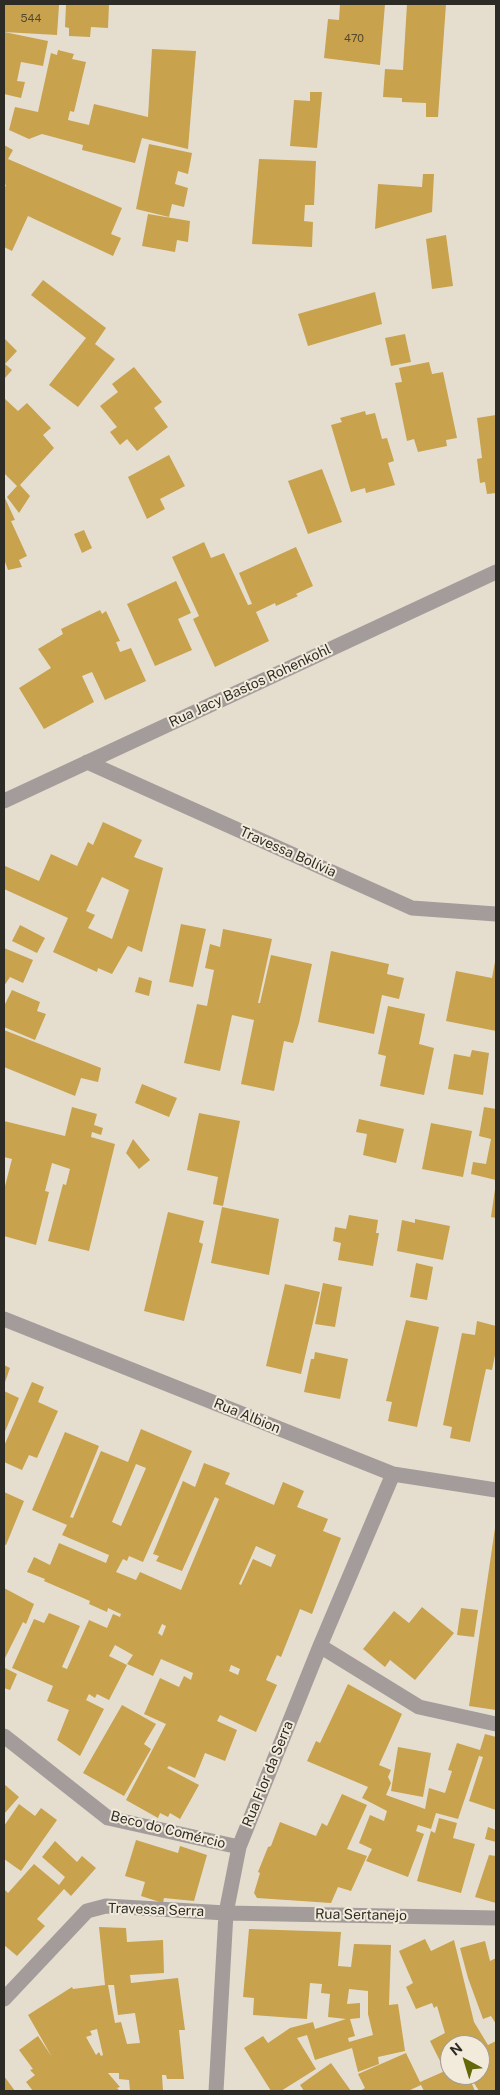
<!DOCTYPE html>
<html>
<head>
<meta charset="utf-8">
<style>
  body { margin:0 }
  #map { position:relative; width:500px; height:2095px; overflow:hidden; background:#e5decf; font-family:"Public Sans",sans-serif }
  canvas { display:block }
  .frame { position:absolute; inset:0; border:5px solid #2d2b25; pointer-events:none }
  .north { position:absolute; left:440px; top:2035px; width:50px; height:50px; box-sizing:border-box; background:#f2ebdc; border:1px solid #a39e93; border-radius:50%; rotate:321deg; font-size:14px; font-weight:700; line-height:20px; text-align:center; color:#2d2b25 }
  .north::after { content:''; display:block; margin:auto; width:18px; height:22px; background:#636808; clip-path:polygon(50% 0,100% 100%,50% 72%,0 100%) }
</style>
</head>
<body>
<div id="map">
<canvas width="500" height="2095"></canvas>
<div class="frame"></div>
<div class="north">N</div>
</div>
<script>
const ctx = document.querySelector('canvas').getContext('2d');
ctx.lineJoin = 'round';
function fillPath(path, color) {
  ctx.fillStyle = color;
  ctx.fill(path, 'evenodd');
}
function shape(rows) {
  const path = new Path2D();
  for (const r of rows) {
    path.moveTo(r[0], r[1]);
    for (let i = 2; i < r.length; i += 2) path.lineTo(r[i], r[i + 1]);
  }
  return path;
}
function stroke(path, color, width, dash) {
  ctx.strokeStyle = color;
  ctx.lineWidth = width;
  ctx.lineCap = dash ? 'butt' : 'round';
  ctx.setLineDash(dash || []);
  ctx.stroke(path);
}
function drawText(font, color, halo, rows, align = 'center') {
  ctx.font = font + ' "Public Sans",sans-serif';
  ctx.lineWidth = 4;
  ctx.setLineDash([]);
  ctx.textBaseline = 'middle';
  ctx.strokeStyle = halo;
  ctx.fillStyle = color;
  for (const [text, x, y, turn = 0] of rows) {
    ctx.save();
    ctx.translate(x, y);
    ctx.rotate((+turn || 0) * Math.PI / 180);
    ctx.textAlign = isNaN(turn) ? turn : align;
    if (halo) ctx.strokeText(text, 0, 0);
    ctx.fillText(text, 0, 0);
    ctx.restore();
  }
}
fillPath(shape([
  [4,4,59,5,57,35,4,32],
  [66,4,109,4,108,28,91,27,90,37,69,36,69,28,65,27],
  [340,4,385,4,380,65,324,58,328,19,339,20],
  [407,4,446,4,438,117,426,117,426,103,402,102,402,98,383,97,385,69,403,70],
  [4,32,48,41,43,66,21,62,17,81,25,82,21,98,4,94],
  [152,49,196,51,188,149,142,138,135,163,82,150,83,145,42,134,29,139,9,130,15,107,38,112,51,53,57,55,58,50,74,54,72,59,86,62,74,112,70,111,68,120,89,125,94,104,148,117],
  [310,92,322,92,317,148,290,146,294,100,310,101],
  [149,144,192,153,188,174,178,171,175,184,188,188,184,207,172,204,169,217,136,209],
  [4,145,13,150,8,159,122,208,111,234,121,238,113,256,28,216,12,251,4,247,4,189,6,185,4,184],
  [259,159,316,161,314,205,305,205,304,221,313,222,312,247,252,244],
  [423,174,434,174,432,212,375,229,378,184,422,187],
  [148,214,190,221,188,242,177,240,175,252,142,246],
  [446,235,453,286,432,289,426,239],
  [43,280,106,328,95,344,115,359,78,407,49,385,86,338,31,295],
  [375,292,382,324,308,346,298,314],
  [405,334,411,362,391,366,385,338],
  [4,338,17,351,5,364,12,370,5,378],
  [429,362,432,374,443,372,457,438,446,440,447,446,418,452,414,439,407,441,395,383,402,382,399,368],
  [134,367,162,402,154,408,168,427,137,451,127,439,120,445,110,432,117,427,100,406,118,392,112,384],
  [4,398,18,411,27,403,51,428,43,435,54,448,20,485,30,496,19,513,7,497,17,486,4,473],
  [365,411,366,415,375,413,382,439,387,438,394,461,388,463,395,485,366,493,365,488,351,492,331,425,342,422,340,418],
  [496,415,496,493,487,494,485,482,480,483,477,459,482,458,477,418],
  [169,455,185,486,160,499,165,509,147,519,128,477],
  [322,469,342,522,308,534,288,481],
  [4,496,15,520,11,521,27,556,19,560,22,567,8,570,4,559],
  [84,530,92,548,82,553,74,534],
  [204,542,211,558,224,553,248,605,252,604,239,573,296,547,313,586,296,594,298,596,276,606,275,603,256,612,269,641,215,667,193,619,199,616,172,557],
  [176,581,191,613,178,619,192,650,155,666,127,604],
  [100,610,102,614,106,611,120,641,116,642,120,652,131,648,146,681,105,700,92,672,82,676,94,702,44,729,19,688,51,668,38,649,63,634,61,629],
  [103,822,142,840,134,857,163,868,142,952,128,946,112,974,98,968,97,972,53,952,68,918,4,889,5,866,39,881,51,854,77,866,88,842,93,845],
  [102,877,129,890,112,939,88,928,95,915,86,911],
  [181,924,206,929,193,987,169,982],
  [20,925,45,938,37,953,12,941],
  [223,929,272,939,258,1003,260,1003,271,955,312,964,299,1023,293,1043,284,1041,274,1091,241,1084,254,1020,232,1015,220,1071,184,1063,197,1004,207,1006,214,970,205,968,210,944,220,947],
  [4,948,33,960,23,983,10,977,4,986],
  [331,951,389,964,387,974,404,978,399,999,382,995,374,1034,318,1022],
  [495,962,496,1031,446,1021,456,971,492,978],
  [139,977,152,981,149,996,135,992],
  [12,990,40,1002,37,1011,46,1014,35,1040,4,1027,4,1006],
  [388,1006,425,1014,419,1044,434,1048,424,1095,380,1086,386,1056,378,1054],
  [4,1030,101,1068,98,1082,81,1078,75,1096,4,1067],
  [472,1050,489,1053,483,1095,448,1089,454,1054,470,1057],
  [142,1084,177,1098,169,1117,135,1103],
  [72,1107,97,1114,94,1125,103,1128,101,1135,92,1132,91,1137,115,1144,89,1251,48,1241,63,1184,66,1185,70,1169,52,1163,45,1191,49,1192,36,1245,4,1236,4,1190,12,1159,4,1157,4,1121,65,1136],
  [484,1107,496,1109,496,1180,471,1174,473,1162,486,1164,491,1139,479,1136],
  [199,1113,240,1121,223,1206,213,1204,218,1177,187,1170],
  [359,1119,404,1129,396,1163,363,1155,367,1134,356,1132],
  [431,1123,472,1131,463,1177,422,1169],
  [133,1139,150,1160,139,1169,126,1153],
  [495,1189,496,1189,496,1218,491,1217],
  [222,1207,279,1219,269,1275,211,1263],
  [168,1212,204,1221,199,1242,203,1244,184,1321,144,1311],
  [349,1215,378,1220,376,1233,379,1233,373,1266,338,1260,341,1243,333,1241,335,1227,346,1229],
  [415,1219,450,1226,443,1260,397,1251,402,1220,415,1223],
  [416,1263,433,1267,427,1300,410,1297],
  [323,1283,342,1287,335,1327,315,1324],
  [285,1284,320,1292,301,1374,266,1366],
  [406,1320,439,1327,417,1427,388,1421,392,1402,386,1401],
  [477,1321,496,1326,496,1350,492,1370,486,1369,470,1442,450,1438,452,1427,443,1425,462,1333,475,1335],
  [315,1352,348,1359,340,1399,304,1392,311,1359,314,1359],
  [4,1365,10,1368,4,1385],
  [32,1382,44,1387,38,1402,58,1411,37,1458,29,1455,22,1470,4,1462,4,1446],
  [4,1391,19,1398,4,1434],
  [141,1429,192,1451,143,1562,129,1556,127,1561,123,1559,116,1572,136,1580,140,1572,181,1590,219,1499,215,1497,182,1571,156,1561,159,1556,153,1554,183,1481,195,1487,204,1463,230,1473,225,1484,274,1505,283,1482,304,1491,297,1507,328,1519,323,1531,341,1538,312,1614,300,1609,281,1657,277,1655,266,1680,277,1685,256,1732,220,1715,217,1721,237,1730,225,1761,205,1753,195,1778,169,1766,167,1768,199,1785,180,1819,170,1813,168,1817,160,1813,158,1818,126,1800,166,1724,144,1714,160,1678,179,1687,184,1676,191,1680,193,1673,161,1659,153,1676,127,1664,133,1655,115,1645,109,1656,127,1665,109,1700,97,1694,95,1698,89,1694,86,1700,104,1709,80,1756,57,1740,69,1710,47,1701,53,1686,12,1668,34,1619,44,1623,49,1613,80,1626,62,1667,67,1669,89,1620,107,1628,113,1614,120,1617,121,1614,108,1608,107,1612,89,1604,90,1601,44,1581,45,1579,27,1572,34,1557,50,1565,59,1543,106,1563,109,1555,62,1535,67,1525,32,1510,65,1432,99,1446,70,1517,73,1518,101,1451,128,1462],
  [136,1464,146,1468,121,1526,112,1522],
  [256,1546,276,1555,271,1567,253,1559,241,1585,239,1584],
  [162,1624,166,1626,162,1636,158,1633],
  [231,1665,240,1669,238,1675,229,1671],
  [4,1492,24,1501,6,1545,4,1544],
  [495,1528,496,1528,496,1710,469,1706],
  [4,1588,34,1604,26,1624,23,1622,4,1660],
  [422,1607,454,1633,415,1680,390,1660,385,1667,363,1649,394,1611,409,1623],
  [461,1608,478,1610,474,1637,457,1635],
  [5,1668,17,1674,10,1690,4,1688],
  [348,1684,402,1714,379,1765,391,1770,388,1777,391,1783,386,1795,425,1809,429,1788,445,1793,452,1771,448,1770,457,1743,480,1750,485,1734,496,1737,496,1810,469,1801,483,1757,479,1756,458,1819,436,1813,431,1829,418,1825,416,1831,424,1834,408,1877,366,1861,372,1849,359,1843,370,1815,384,1821,387,1811,362,1798,368,1787,307,1761,316,1741,320,1743],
  [122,1705,156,1724,144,1744,151,1749,124,1796,83,1773],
  [398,1747,431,1753,423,1797,391,1791],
  [4,1784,19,1797,4,1814],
  [342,1794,367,1805,347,1849,367,1856,351,1891,338,1887,331,1903,257,1898,254,1893,260,1873,258,1872,268,1847,271,1846,280,1822,316,1836,322,1823,327,1826],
  [19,1804,35,1816,41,1808,57,1820,21,1871,4,1859,4,1826],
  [439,1818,457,1823,453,1838,475,1844,461,1893,417,1881,431,1831,435,1833],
  [488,1827,496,1830,496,1842,485,1839],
  [136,1840,178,1853,180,1846,207,1855,194,1901,164,1898,163,1903,141,1896,145,1882,125,1876],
  [55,1841,77,1862,82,1856,96,1868,71,1896,64,1889,37,1919,45,1926,17,1956,4,1945,4,1889,8,1893,34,1864,59,1885,65,1877,42,1857],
  [489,1855,496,1856,496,1903,475,1897],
  [99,1927,126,1928,127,1942,163,1940,164,1973,130,1975,131,1983,178,1978,185,2030,179,2030,184,2079,167,2079,166,2075,162,2075,163,2091,130,2091,129,2080,119,2079,119,2073,108,2073,120,2087,117,2088,120,2091,33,2091,26,2082,35,2075,30,2070,33,2069,19,2050,38,2036,52,2057,28,2015,72,1987,73,1989,105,1985],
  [108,1985,114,1985,118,2015,135,2013,140,2043,127,2044,121,2022,115,2023],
  [97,2029,103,2055,101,2056,99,2052,96,2055,86,2037,92,2035,90,2031],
  [249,1929,341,1932,338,1966,351,1967,354,1944,391,1945,389,2005,398,2004,405,2051,378,2057,379,2064,358,2072,352,2048,315,2060,307,2035,297,2038,316,2069,281,2091,271,2091,244,2048,263,2036,268,2043,290,2028,313,2022,315,2029,346,2019,328,2017,330,1994,321,1993,322,1984,310,1983,307,2019,253,2015,254,1998,243,1997],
  [349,1989,368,1991,368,2014,373,2035,349,2042,348,2038,355,2036,350,2019,360,2018,360,2003,347,2004],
  [425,1939,431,1951,454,1940,474,2022,488,2045,496,2041,496,2091,479,2091,469,2075,480,2075,480,2045,450,2045,450,2075,468,2075,475,2091,424,2091,421,2085,408,2091,360,2091,365,2088,358,2074,406,2053,420,2082,445,2071,430,2041,445,2033,437,2006,434,2008,432,2003,416,2009,406,1987,413,1983,399,1951],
  [485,1941,490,1961,496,1958,496,2024,491,2016,483,2019,468,1978,460,1948],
  [331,2063,351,2091,304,2091,300,2085],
  [4,2076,15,2091,4,2091]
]), '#c8a24d');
stroke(shape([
  [87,762,412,908,496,914],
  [4,801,496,572],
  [4,1319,393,1474,496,1490],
  [320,1646,419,1707,496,1724],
  [4,1736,108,1818,239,1847],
  [4,1999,87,1911,106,1906,226,1913,496,1918],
  [216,2091,226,1913,239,1847,320,1646,393,1474]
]), '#a49c9a', 15);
drawText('11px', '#54492f', null, [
  ["544",31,19],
  ["470",354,39]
]);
drawText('14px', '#2d2b25', '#f2ebdc', [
  ["Rua Jacy Bastos Rohenkohl",250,686,-25],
  ["Travessa Bolívia",288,852,24],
  ["Rua Albion",247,1416,22],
  ["Rua Flor da Serra",268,1774,-68],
  ["Beco do Comércio",168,1830,14],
  ["Travessa Serra",156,1910,2],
  ["Rua Sertanejo",361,1915,1]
]);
</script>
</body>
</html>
